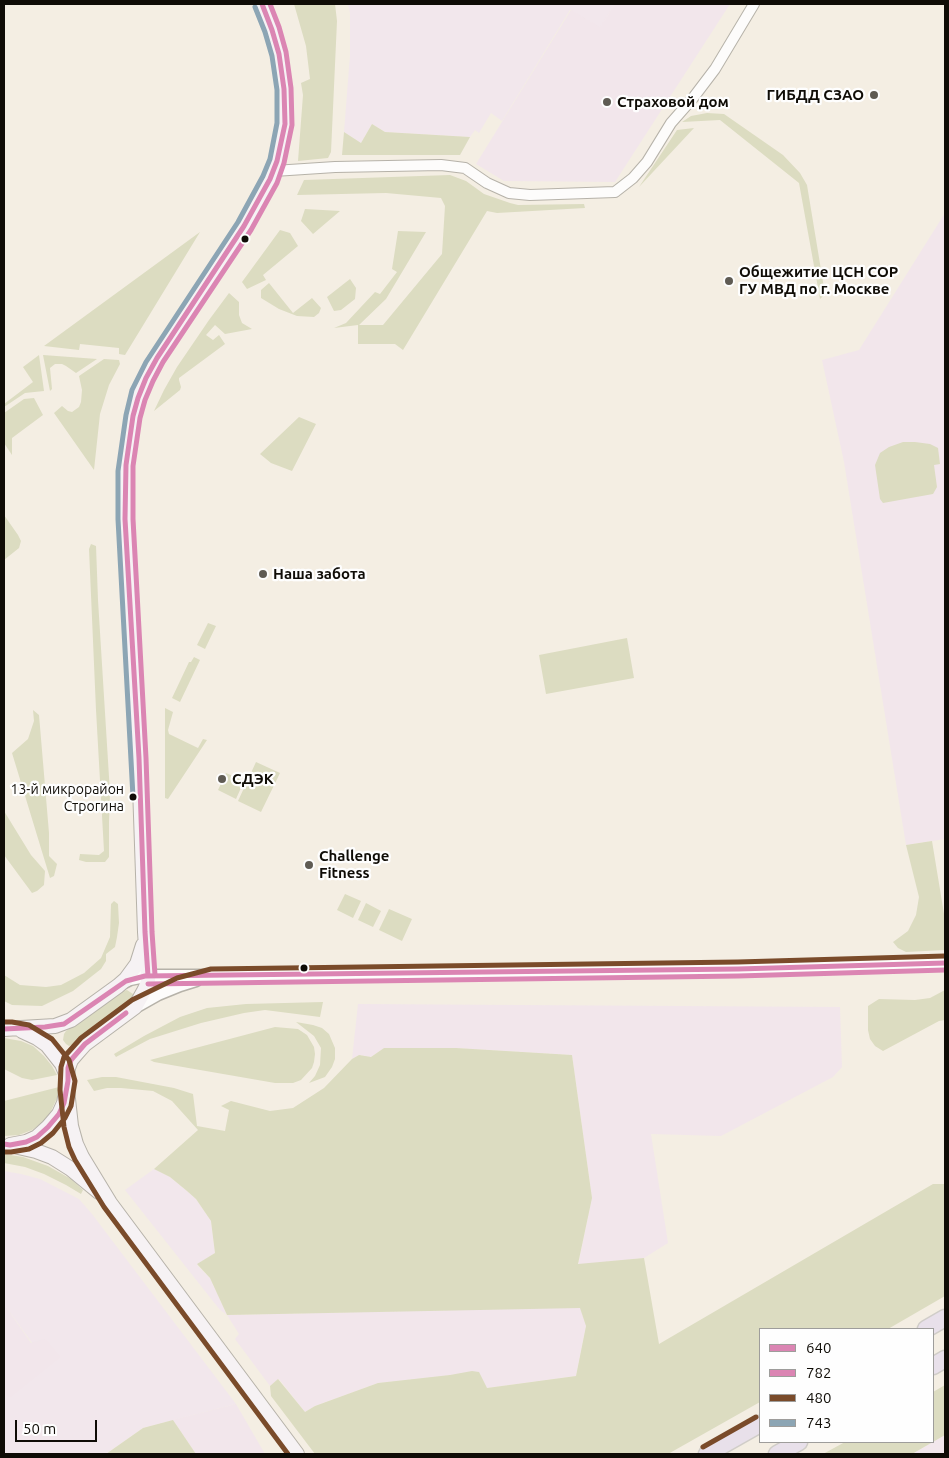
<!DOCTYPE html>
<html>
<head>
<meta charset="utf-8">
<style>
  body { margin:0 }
  #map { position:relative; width:949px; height:1458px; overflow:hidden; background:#f4eee3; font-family:Ubuntu,sans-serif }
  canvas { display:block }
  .frame { position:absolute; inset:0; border:5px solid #0f0c06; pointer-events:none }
  .legend { position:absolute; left:759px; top:1328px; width:175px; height:115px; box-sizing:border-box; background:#fefefe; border:1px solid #9e9d9b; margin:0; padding:6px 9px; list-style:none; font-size:15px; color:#0f0c06 }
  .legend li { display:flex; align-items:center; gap:10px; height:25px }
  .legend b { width:25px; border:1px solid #9e9d9b }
  .scale { position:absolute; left:15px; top:1420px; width:82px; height:22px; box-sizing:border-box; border:2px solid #0f0c06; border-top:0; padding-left:6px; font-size:15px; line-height:18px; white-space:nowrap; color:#0f0c06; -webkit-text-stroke:4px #fefefe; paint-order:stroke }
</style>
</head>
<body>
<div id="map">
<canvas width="949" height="1458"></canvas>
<div class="frame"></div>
<ul class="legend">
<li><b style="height:6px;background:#db85b3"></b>640</li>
<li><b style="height:6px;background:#db85b3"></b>782</li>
<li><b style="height:6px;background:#7a4b2a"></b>480</li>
<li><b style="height:6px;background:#8ca5b4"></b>743</li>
</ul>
<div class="scale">50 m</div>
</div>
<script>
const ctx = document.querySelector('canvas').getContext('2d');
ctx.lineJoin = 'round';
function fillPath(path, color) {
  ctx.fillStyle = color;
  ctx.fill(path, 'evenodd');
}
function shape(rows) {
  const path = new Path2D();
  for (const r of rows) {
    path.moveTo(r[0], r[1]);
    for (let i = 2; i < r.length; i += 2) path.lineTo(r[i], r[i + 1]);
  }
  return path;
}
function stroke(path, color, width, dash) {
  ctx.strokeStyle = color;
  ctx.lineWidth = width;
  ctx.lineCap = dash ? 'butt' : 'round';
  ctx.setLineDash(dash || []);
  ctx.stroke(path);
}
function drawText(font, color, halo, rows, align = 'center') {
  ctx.font = font + ' Ubuntu,sans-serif';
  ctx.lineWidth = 4.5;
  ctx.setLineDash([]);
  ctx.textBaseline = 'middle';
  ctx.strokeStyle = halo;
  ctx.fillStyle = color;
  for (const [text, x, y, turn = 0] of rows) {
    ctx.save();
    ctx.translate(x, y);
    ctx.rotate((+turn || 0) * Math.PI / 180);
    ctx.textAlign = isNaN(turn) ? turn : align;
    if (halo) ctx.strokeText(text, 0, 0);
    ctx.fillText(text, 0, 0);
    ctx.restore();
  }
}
fillPath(shape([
  [348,4,615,4,600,28,570,10,502,121,491,113,479,133,475,130,470,137,385,132,372,124,361,143,344,132,350,55,350,13],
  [154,1169,170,1177,187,1191,196,1199,211,1221,215,1253,197,1265,210,1278,227,1315,220,1310,125,1190],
  [4,1171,21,1174,40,1179,79,1199,92,1214,236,1404,143,1428,106,1454,4,1454,4,1397,6,1395,32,1343,4,1304],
  [945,1435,945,1454,912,1454]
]), '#f2e7ec');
fillPath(shape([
  [615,4,730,4,615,182,504,181,476,164,571,10,600,27],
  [945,213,945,839,906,845,844,462,822,360,859,350],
  [358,1004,840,1007,842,1067,833,1077,721,1136,651,1134,668,1243,644,1258,578,1265,592,1198,572,1055,456,1048,384,1048,371,1057,359,1055,352,1059],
  [4,1304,31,1343,45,1339,60,1357,10,1397,6,1395,4,1397],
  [580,1307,586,1326,576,1376,487,1388,479,1372,378,1383,315,1406,305,1412,279,1379,270,1386,235,1339,239,1334,227,1315],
  [236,1404,265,1454,196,1454,173,1420]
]), '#f2e6eb');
fillPath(shape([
  [294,4,335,4,337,21,331,152,328,158,298,161,303,95,301,83,310,79,306,46],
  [707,113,724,114,783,155,800,173,807,185,825,294,820,299,799,183,720,120,682,122,691,116],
  [372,124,385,132,470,137,460,155,342,155,344,132,361,143],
  [694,128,639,187,677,130],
  [450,175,466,181,484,194,510,203,518,205,584,204,585,208,497,213,487,211,403,350,395,344,358,344,358,325,334,328,346,323,375,292,380,294,397,272,392,269,398,231,426,232,386,299,359,325,383,325,442,254,445,206,441,198,386,193,297,195,304,180],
  [305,209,340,211,313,234,301,221],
  [280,230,290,233,298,246,263,275,266,280,247,289,242,282],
  [200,232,125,355,119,354,119,348,80,344,79,350,44,346],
  [350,279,356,288,355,299,341,310,334,311,327,297],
  [269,283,293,313,312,298,321,308,319,313,314,317,297,316,279,309,261,298,261,290],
  [229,293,239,302,239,315,242,323,252,329,225,334,215,325,206,335,213,340,219,335,225,344,179,378,179,380,181,387,180,390,154,411,164,390,177,367,209,320],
  [39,355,44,391,25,393,4,407,4,404,33,382,23,367],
  [43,355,97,359,76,373,66,366,62,364,55,364,50,368,52,389,50,391],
  [104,359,119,360,120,364,109,385,100,414,94,470,54,413,62,406,68,411,72,412,79,407,81,402,82,390,79,376],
  [34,398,43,415,12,438,12,455,4,443,4,413,24,399],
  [299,417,316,424,292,471,271,463,260,454],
  [903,442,915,442,930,444,938,448,940,464,934,465,937,487,933,494,883,503,880,499,875,465,880,453,889,447],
  [4,515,18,535,21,541,19,548,4,560],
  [91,544,96,546,98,600,110,793,109,822,109,857,105,862,86,862,79,860,80,854,99,855,104,851,96,710,89,549],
  [208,623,216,626,205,649,197,645],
  [627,638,634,678,546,694,539,655],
  [194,657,200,660,180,702,172,698,189,662,191,662],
  [165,708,173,712,168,730,169,734,198,748,203,739,207,740,168,799,165,798],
  [33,710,39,715,49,833,49,856,57,864,54,876,50,878,12,753,28,739,34,721],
  [256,762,280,773,261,812,238,801],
  [226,773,244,781,236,799,218,790],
  [4,811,31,855,45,871,44,885,37,891,32,893,4,855],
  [932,841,945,920,945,950,906,952,898,948,893,942,908,931,916,915,919,897,906,845],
  [345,894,361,901,353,918,337,910],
  [114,901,118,904,119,923,117,937,115,947,106,954,106,961,101,969,73,991,42,1006,12,1005,4,1001,4,975,20,985,46,987,61,985,84,973,101,958,110,937,111,904],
  [366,903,381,911,373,927,358,920],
  [389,909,412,919,402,941,379,930],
  [127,990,133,994,133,996,130,1002,76,1043,69,1046,66,1044,63,1040,64,1034,66,1031,122,991],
  [945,990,945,1020,939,1021,883,1051,875,1046,870,1039,868,1030,868,1006,879,999,915,1000,930,998],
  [323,1002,320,1017,265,1010,244,1013,201,1023,150,1039,116,1057,114,1054,144,1036,180,1017,207,1008,246,1004],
  [296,1022,313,1025,322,1028,329,1034,335,1048,335,1059,332,1067,325,1077,309,1083,315,1076,320,1065,321,1048,314,1036],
  [275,1027,298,1029,307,1035,314,1047,315,1054,314,1062,312,1068,301,1080,293,1083,275,1083,154,1062,150,1060],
  [4,1038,21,1041,33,1046,44,1056,52,1066,57,1075,32,1080,22,1078,4,1069],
  [384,1048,456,1048,572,1055,592,1198,578,1264,644,1258,659,1344,933,1184,945,1184,945,1296,888,1329,760,1329,760,1402,668,1454,315,1454,271,1396,270,1386,278,1379,305,1412,315,1406,378,1383,450,1375,472,1371,479,1372,487,1388,576,1376,586,1326,580,1308,227,1315,210,1278,197,1264,215,1253,211,1221,196,1199,187,1191,170,1177,154,1169,198,1130,172,1101,153,1091,121,1088,107,1088,94,1091,87,1080,102,1077,116,1077,174,1088,193,1094,197,1126,225,1131,229,1110,221,1106,231,1101,270,1111,293,1108,324,1088,352,1059,359,1055,371,1057],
  [59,1087,57,1098,51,1111,43,1122,32,1130,19,1135,4,1136,4,1101],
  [4,1154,23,1157,48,1166,71,1179,83,1190,81,1194,66,1185,44,1174,25,1167,4,1163],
  [945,1385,945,1435,912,1454,823,1454,845,1442,933,1442,933,1392],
  [173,1420,196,1454,106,1454,143,1428]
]), '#dcdcc1');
const minor = shape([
  [274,171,335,167,441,165,465,168,487,183,509,193,530,195,615,192,633,178,647,162,671,123,693,98,715,69,754,4]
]);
const tertiary = shape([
  [122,983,130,979,145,976,212,976,738,969,945,963],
  [135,1007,158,994,180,985,196,980]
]);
const secondary = shape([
  [4,1029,55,1026,71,1020,118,986,126,979,137,964,143,945],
  [67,1076,68,1068,71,1060,77,1053,85,1044,135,1007,144,991,148,982,148,976,145,932,139,758,125,519,126,465,133,416,138,398,146,378,157,358,244,226,270,179,277,161,285,124,284,89,279,54,272,30,262,4],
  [67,1090,71,1126,76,1144,82,1157,110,1203,297,1454],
  [10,1145,26,1142,37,1137,48,1127,59,1114,64,1103,68,1081,67,1076,62,1064,47,1045,37,1038,22,1031],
  [14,1146,36,1151,52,1157,71,1169,99,1192]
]);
const trunk = shape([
  [926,1329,945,1318],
  [933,1366,945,1359],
  [707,1454,760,1424],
  [777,1454,799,1442]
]);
stroke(minor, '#b6b2a9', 12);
stroke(tertiary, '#b6b2a9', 15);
stroke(secondary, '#b6b2a9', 16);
stroke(trunk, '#d0cdc8', 19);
stroke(minor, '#fdfcfb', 10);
stroke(tertiary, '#fdfcfb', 12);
stroke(secondary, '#f6f2f4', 14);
stroke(trunk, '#e8e0ea', 16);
stroke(shape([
  [148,976,145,932,139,758,125,519,126,465,133,416,138,398,146,378,157,358,244,226,270,179,277,161,285,124,284,89,279,54,272,30,262,4],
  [4,1029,45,1027,64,1024,126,981,145,976,738,969,945,963],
  [4,1144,10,1145,26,1142,37,1137,48,1127,59,1114,64,1103,68,1081,68,1068,71,1060,85,1044,126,1013]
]), '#db85b3', 5);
stroke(shape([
  [155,975,152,932,146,758,133,519,133,466,140,418,145,400,153,381,163,362,251,230,277,183,284,163,292,125,291,88,286,52,279,27,270,4],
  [148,984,738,976,945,970]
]), '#db85b3', 5);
stroke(shape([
  [4,1152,11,1152,29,1149,41,1143,53,1133,65,1118,71,1106,75,1081,69,1060,52,1039,29,1025,12,1022,4,1022],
  [703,1447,756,1417],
  [288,1454,104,1207,75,1160,69,1147,64,1127,60,1090,61,1067,64,1057,81,1038,132,1000,177,978,211,969,738,962,945,956]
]), '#7a4b2a', 5);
stroke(shape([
  [133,797,118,519,118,471,126,415,132,390,146,362,238,222,263,176,270,159,277,123,277,90,272,56,265,32,255,7]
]), '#8ca5b4', 5);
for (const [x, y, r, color] of [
  [874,95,5,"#5f5b53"],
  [607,102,5,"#5f5b53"],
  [245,239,4.5,"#0f0c06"],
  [729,281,5,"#5f5b53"],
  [263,574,5,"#5f5b53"],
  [222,779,5,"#5f5b53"],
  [133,797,4.5,"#0f0c06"],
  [309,865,5,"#5f5b53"],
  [304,968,4.5,"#0f0c06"]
]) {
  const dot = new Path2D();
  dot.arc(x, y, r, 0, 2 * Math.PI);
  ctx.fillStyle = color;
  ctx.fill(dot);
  stroke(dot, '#fefefe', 2);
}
drawText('14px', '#0f0c06', '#fefefe', [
  ["13-й микрорайон",124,789],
  ["Строгина",124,806]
], 'right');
drawText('bold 15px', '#0f0c06', '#fefefe', [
  ["ГИБДД СЗАО",864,95,"right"],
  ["Страховой дом",617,102],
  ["Общежитие ЦСН СОР",739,272],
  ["ГУ МВД по г. Москве",739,289],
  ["Наша забота",273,574],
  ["СДЭК",232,779],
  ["Challenge",319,856],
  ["Fitness",319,873]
], 'left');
</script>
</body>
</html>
